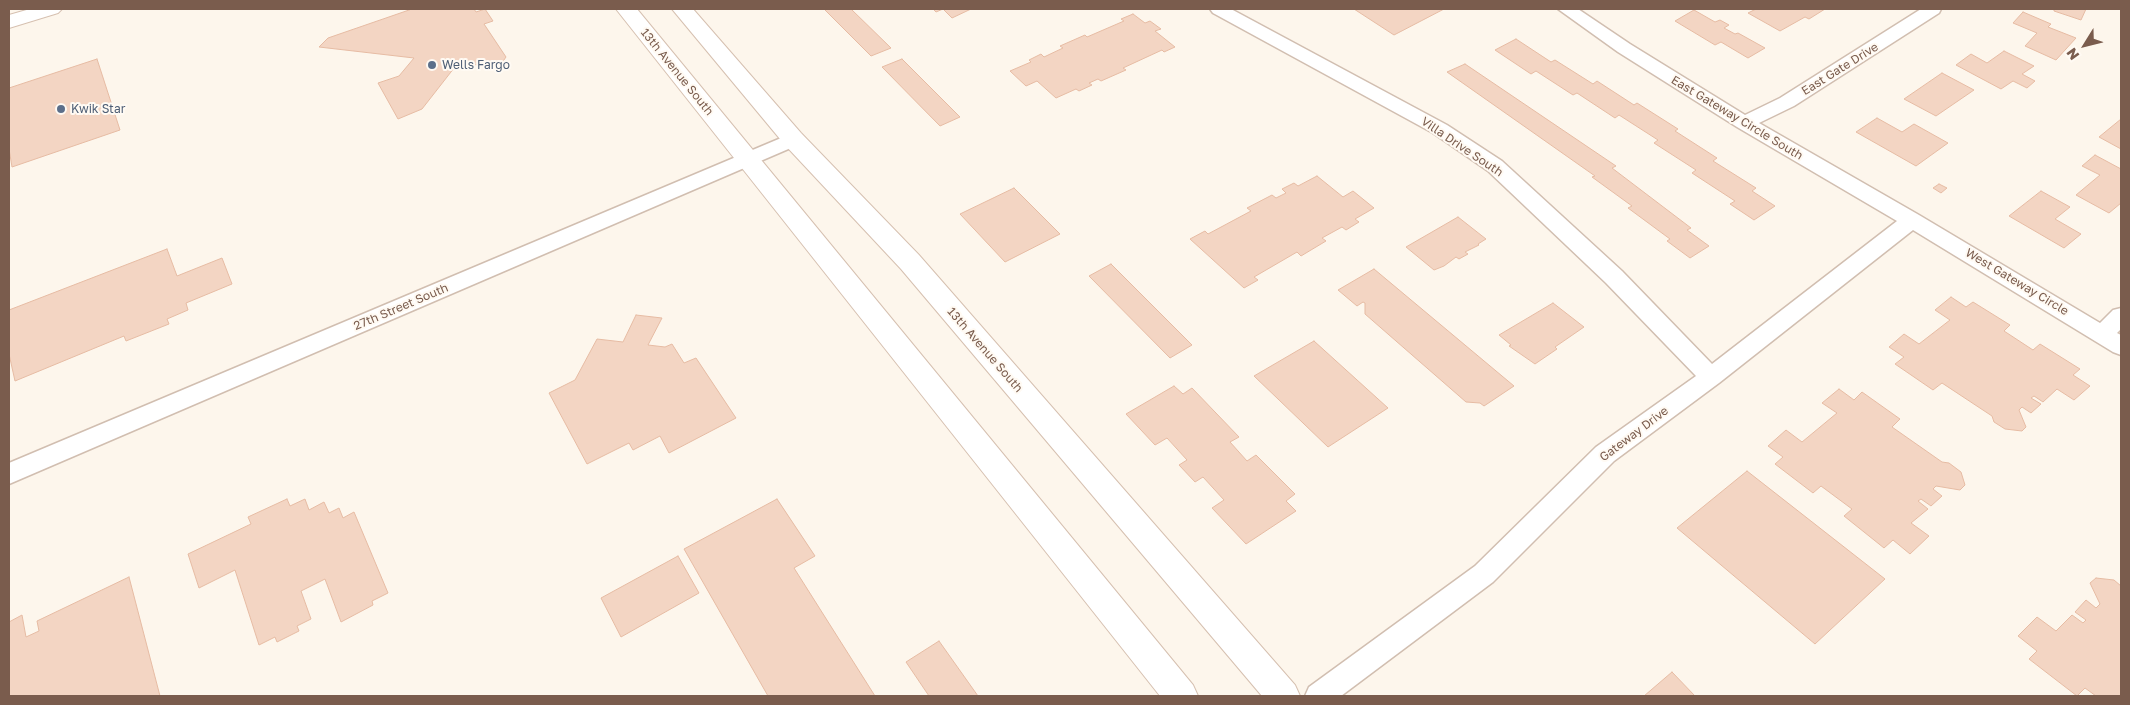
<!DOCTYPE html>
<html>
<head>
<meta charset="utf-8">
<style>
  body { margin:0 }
  #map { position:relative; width:2130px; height:705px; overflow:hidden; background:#fdf6ec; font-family:"Golos Text",sans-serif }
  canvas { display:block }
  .frame { position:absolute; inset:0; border:10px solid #7a5c4d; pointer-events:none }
  .north { position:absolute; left:2060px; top:20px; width:50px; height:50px; -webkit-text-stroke:4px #fffaf3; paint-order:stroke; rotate:234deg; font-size:14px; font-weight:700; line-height:20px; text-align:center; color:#7a5c4d }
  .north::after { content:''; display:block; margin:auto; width:18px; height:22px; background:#7a5c4d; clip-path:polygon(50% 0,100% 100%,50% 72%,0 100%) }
</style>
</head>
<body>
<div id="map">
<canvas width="2130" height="705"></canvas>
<div class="frame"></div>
<div class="north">N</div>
</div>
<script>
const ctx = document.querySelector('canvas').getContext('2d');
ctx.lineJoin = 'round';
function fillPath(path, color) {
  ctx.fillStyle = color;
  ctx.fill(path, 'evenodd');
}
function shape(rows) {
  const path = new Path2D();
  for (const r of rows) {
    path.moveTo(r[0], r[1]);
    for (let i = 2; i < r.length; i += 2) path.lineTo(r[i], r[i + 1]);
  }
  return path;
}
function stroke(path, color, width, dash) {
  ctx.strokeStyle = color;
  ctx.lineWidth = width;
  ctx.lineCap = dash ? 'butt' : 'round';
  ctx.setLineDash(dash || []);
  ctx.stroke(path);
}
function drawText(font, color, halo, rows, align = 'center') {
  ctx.font = font + ' "Golos Text",sans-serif';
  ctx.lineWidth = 4;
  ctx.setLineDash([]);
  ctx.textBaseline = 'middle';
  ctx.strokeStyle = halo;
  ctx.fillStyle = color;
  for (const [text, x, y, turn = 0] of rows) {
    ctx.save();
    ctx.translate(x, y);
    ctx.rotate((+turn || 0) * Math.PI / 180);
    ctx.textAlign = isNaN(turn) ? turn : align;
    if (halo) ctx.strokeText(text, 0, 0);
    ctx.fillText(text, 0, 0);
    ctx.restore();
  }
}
const building = shape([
  [412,9,474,9,476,12,485,9,493,21,484,24,506,57,499,67,458,63,422,109,398,119,378,83,399,76,414,58,319,47,328,38,412,9],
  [824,9,851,9,891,48,871,56,824,9],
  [933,9,971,9,952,18,943,9,936,12,933,9],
  [1354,9,1444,9,1394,35,1354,9],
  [1756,9,1825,9,1809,19,1805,17,1780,31,1748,13,1756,9],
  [2054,9,2086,9,2081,20,2054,11,2054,9],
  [1694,10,1715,22,1720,20,1729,25,1724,28,1735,34,1738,33,1765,48,1748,58,1721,42,1715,45,1675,21,1694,10],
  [2023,12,2051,24,2048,27,2076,38,2056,60,2025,46,2037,33,2013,23,2023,12],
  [1133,14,1145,23,1150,21,1161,29,1155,31,1175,47,1164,52,1162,50,1123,68,1126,70,1101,81,1098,79,1089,83,1092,85,1079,91,1076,89,1056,98,1037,81,1026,86,1010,71,1031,62,1029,60,1041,54,1044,57,1063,48,1060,46,1085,35,1087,37,1124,21,1121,19,1133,14],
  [1516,39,1551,62,1555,60,1593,84,1597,81,1634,105,1637,103,1678,129,1675,131,1717,158,1713,161,1756,188,1752,191,1775,206,1754,220,1730,204,1735,201,1692,173,1696,170,1654,143,1658,140,1619,115,1615,118,1577,93,1573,95,1536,71,1531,74,1495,50,1516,39],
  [2004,51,2034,66,2022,74,2035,81,2027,88,2013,81,2001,89,1956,65,1971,54,1987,63,2004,51],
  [97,59,120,130,12,167,9,149,9,88,97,59],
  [902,59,960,117,940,126,882,67,902,59],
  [1465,64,1616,166,1612,168,1691,228,1687,230,1709,246,1690,258,1667,241,1670,239,1628,208,1632,206,1592,177,1595,176,1447,72,1465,64],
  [1942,73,1974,90,1936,116,1904,99,1942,73],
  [1877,118,1902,132,1914,124,1948,143,1916,166,1856,132,1877,118],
  [2121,119,2121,149,2099,137,2121,119],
  [2095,155,2121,169,2121,203,2109,213,2076,195,2100,175,2082,166,2095,155],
  [1317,176,1343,197,1353,191,1374,208,1355,219,1359,222,1346,230,1342,227,1322,238,1326,241,1301,256,1297,252,1254,277,1258,280,1244,288,1190,239,1205,231,1208,234,1251,211,1247,208,1272,195,1276,198,1286,193,1282,189,1294,183,1298,186,1317,176],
  [1939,184,1947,188,1941,193,1933,188,1939,184],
  [1014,188,1060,234,1005,262,960,214,1014,188],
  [2041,191,2070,207,2055,219,2081,234,2064,248,2009,216,2041,191],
  [1458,217,1486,239,1478,244,1479,245,1465,252,1468,254,1459,259,1456,257,1444,266,1434,270,1406,247,1458,217],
  [167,249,177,276,222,258,232,284,186,303,188,310,167,319,169,324,126,341,124,336,15,381,9,354,9,310,167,249],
  [1111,264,1192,345,1170,358,1089,276,1111,264],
  [1374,269,1514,386,1484,406,1480,403,1466,402,1365,314,1365,303,1363,302,1357,306,1338,290,1374,269],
  [1951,297,1966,307,1973,302,2010,325,2004,331,2033,350,2040,344,2080,369,2073,375,2090,386,2074,400,2057,389,2043,402,2034,396,2031,398,2041,404,2031,413,2022,407,2019,410,2026,427,2022,431,2005,429,1994,422,1992,416,1942,383,1933,390,1895,364,1904,357,1889,347,1904,334,1919,344,1950,320,1935,310,1951,297],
  [1553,303,1584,327,1555,347,1557,349,1535,364,1509,346,1511,345,1499,335,1553,303],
  [636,315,662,318,648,345,665,347,672,344,684,363,696,358,736,418,669,453,660,436,633,450,629,443,587,464,549,393,575,380,597,339,623,342,636,315],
  [1314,341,1388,408,1328,447,1254,376,1314,341],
  [1174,386,1183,394,1192,388,1239,437,1230,442,1247,461,1256,455,1295,494,1286,501,1296,511,1246,544,1212,508,1224,500,1203,477,1195,482,1179,465,1187,460,1167,438,1155,445,1126,414,1174,386],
  [1839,389,1854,400,1862,392,1900,419,1892,427,1942,462,1949,463,1961,472,1965,485,1960,490,1936,486,1933,489,1942,496,1931,506,1921,499,1918,501,1928,509,1911,523,1929,536,1910,554,1893,540,1884,548,1844,516,1852,509,1821,486,1813,493,1775,464,1783,457,1768,446,1786,430,1802,442,1837,413,1822,403,1839,389],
  [1747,471,1885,579,1815,644,1677,528,1747,471],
  [287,499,290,506,305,499,309,510,324,502,329,513,339,508,343,518,354,512,388,593,372,601,373,605,341,622,325,579,301,591,311,619,297,626,299,631,277,642,275,637,259,645,235,570,199,588,188,554,251,524,248,517,287,499],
  [777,499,815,556,794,568,875,696,768,696,684,549,777,499],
  [678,556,699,593,621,637,601,598,678,556],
  [129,577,160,696,9,696,9,622,22,615,26,637,39,631,37,621,129,577],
  [2096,578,2114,580,2121,586,2121,696,2096,696,2085,688,2077,696,2029,659,2037,651,2018,636,2037,617,2056,631,2072,615,2083,623,2086,620,2075,612,2086,600,2096,608,2100,604,2090,583,2096,578],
  [939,641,978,696,929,696,906,662,939,641],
  [1672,672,1695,696,1644,696,1672,672]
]);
fillPath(building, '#f3d5c3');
stroke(building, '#e6bba3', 1);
const street = shape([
  [1210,9,1231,9,1447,125,1502,161,1622,271,1712,364,1897,221,1737,127,1618,52,1558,9,1578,9,1630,44,1745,115,1780,98,1921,9,1941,9,1939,13,1794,106,1759,123,1919,215,2100,323,2113,310,2121,308,2121,329,2117,333,2121,335,2121,355,2113,352,1913,230,1719,383,1614,461,1493,582,1341,696,1305,696,1309,687,1475,566,1596,447,1696,376,1606,283,1488,171,1433,133,1213,13,1210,9],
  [793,133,800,134,803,139,800,144,9,484,9,463,793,133]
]);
const secondary = shape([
  [30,9,62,9,58,13,9,28,9,15,30,9],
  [616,9,637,9,1193,685,1198,696,1160,696,616,9],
  [672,9,693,9,801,133,919,255,1295,685,1300,696,1262,696,901,269,785,145,672,9]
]);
stroke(street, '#d1beb0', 3);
stroke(secondary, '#d6c0b0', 2);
fillPath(street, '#fff');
fillPath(secondary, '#fff');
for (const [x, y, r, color] of [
  [432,65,5,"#5c6f8a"],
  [61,109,5,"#5c6f8a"]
]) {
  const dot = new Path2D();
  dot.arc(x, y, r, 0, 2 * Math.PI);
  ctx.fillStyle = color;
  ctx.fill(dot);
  stroke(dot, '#fffaf3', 2);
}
drawText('12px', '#4e5e75', '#fffaf3', [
  ["Wells Fargo",442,65],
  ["Kwik Star",71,109]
], 'left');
drawText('12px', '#7a5c4d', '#fffaf3', [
  ["East Gate Drive",1840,69,-32],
  ["13th Avenue South",677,72,51],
  ["East Gateway Circle South",1737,118,31],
  ["Villa Drive South",1462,147,34],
  ["West Gateway Circle",2017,282,31],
  ["27th Street South",401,307,-23],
  ["13th Avenue South",985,350,49],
  ["Gateway Drive",1634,434,-37]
]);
</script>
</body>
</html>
